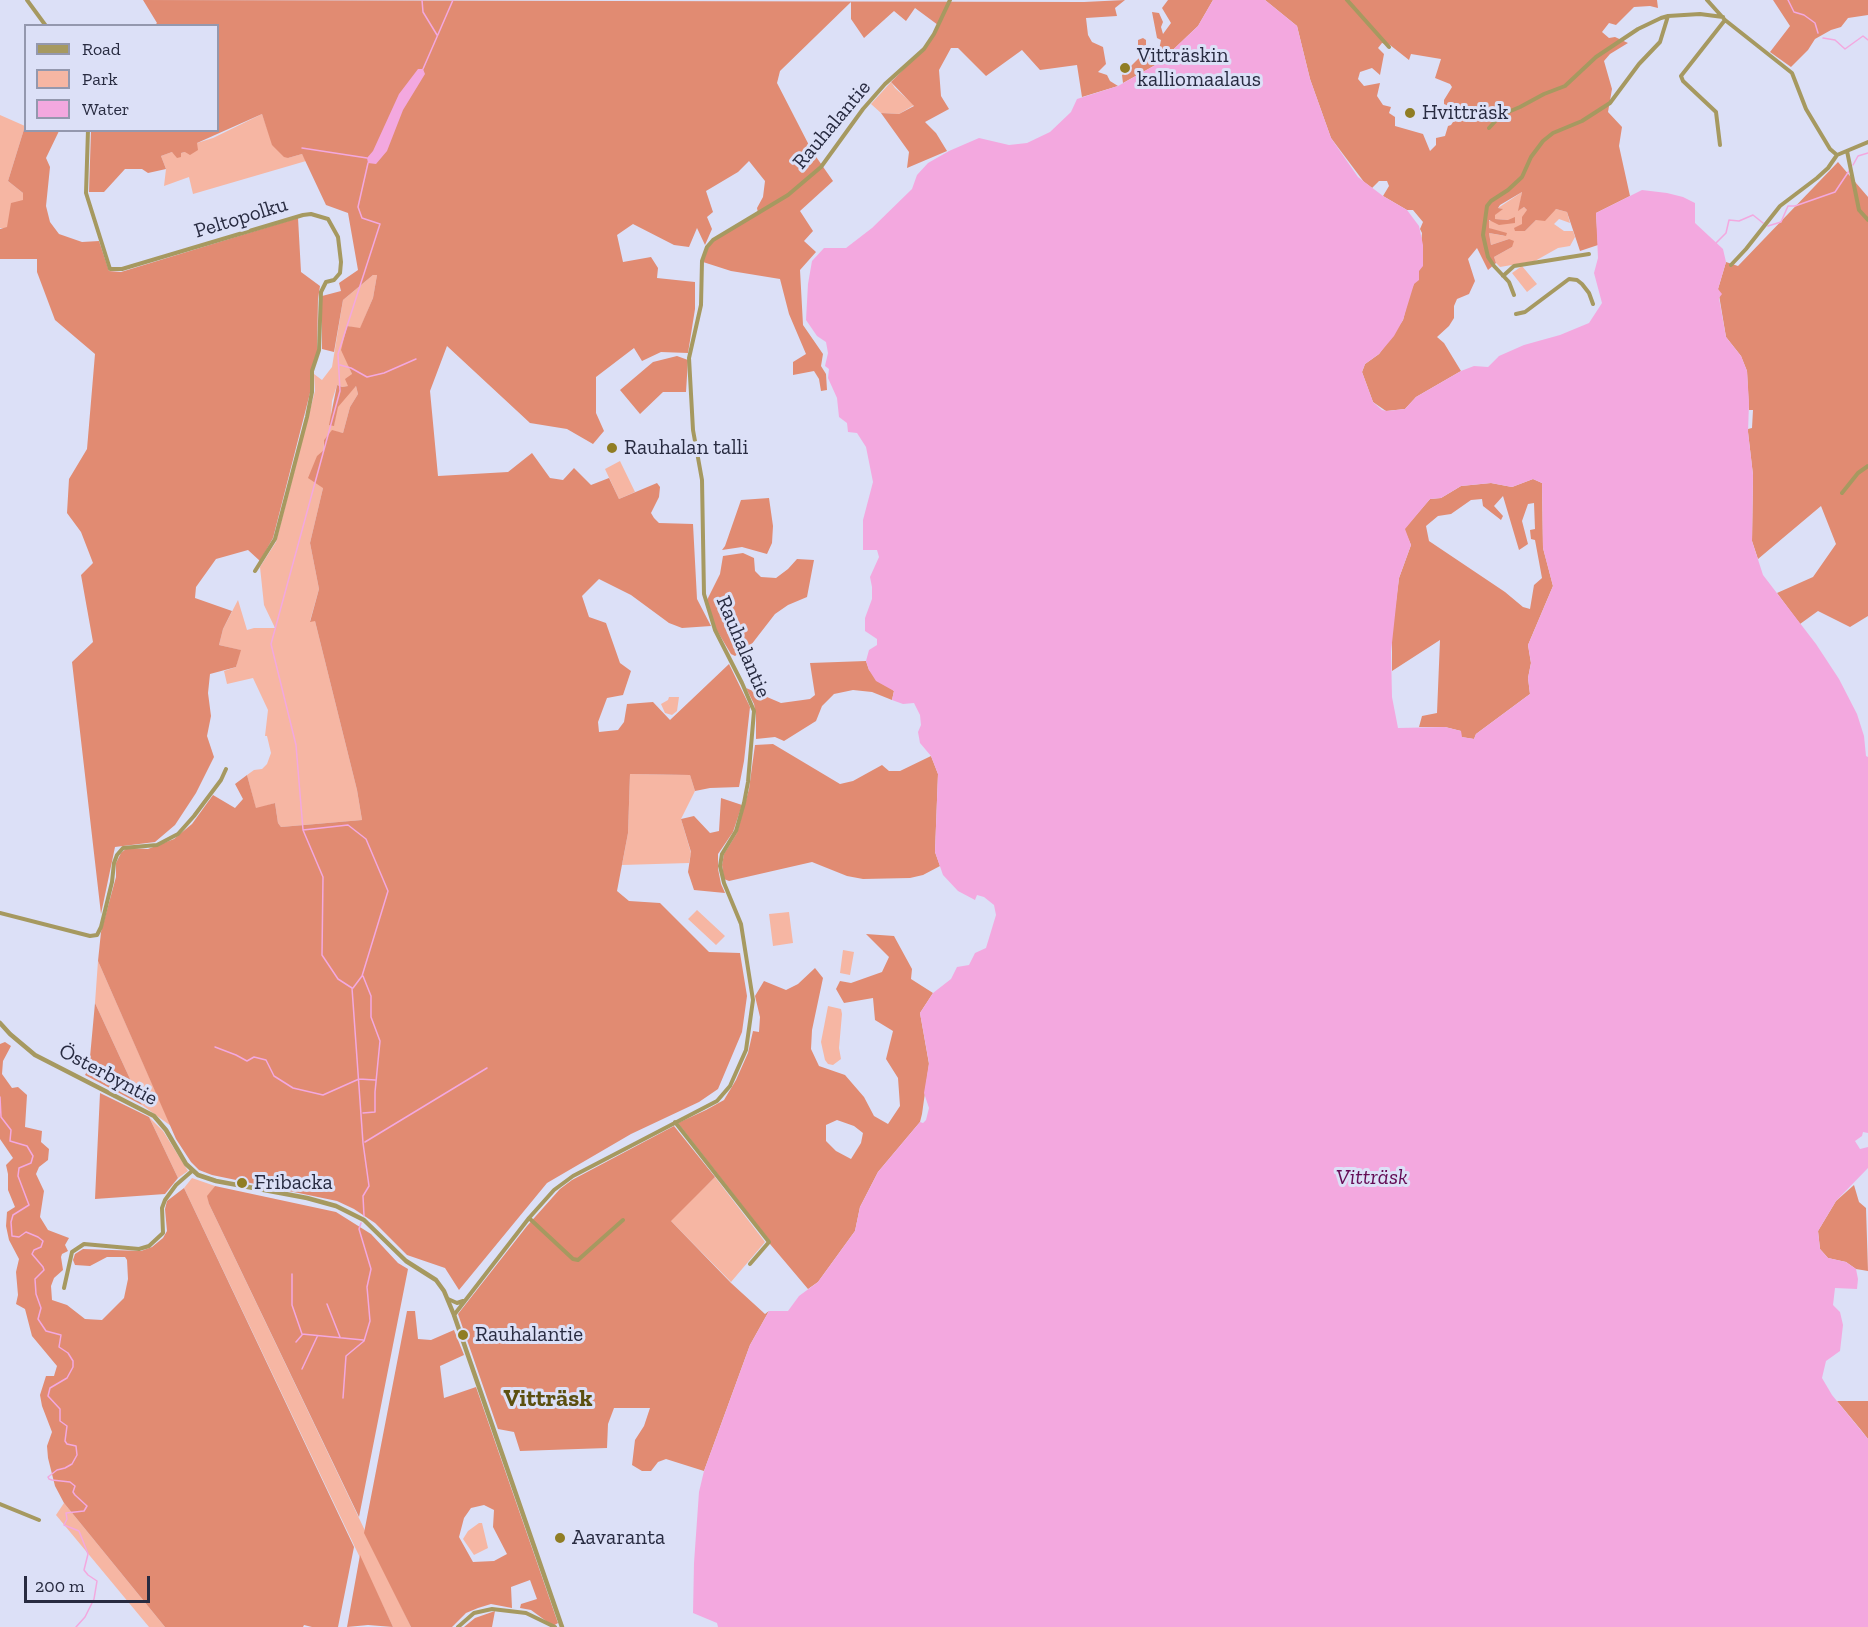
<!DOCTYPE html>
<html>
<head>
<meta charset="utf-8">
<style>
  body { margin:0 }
  #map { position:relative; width:1868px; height:1627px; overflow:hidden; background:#dce0f7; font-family:"Zilla Slab",serif }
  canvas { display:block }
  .legend { position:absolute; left:24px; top:24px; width:195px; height:108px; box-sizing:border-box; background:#dce0f7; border:2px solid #9498ae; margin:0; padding:8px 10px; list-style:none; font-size:18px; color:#282b41 }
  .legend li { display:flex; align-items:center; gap:12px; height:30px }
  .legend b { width:30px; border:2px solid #9498ae }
  .scale { position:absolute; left:24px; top:1576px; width:126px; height:27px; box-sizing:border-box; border:3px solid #282b41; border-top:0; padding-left:8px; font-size:18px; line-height:21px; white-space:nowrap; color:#282b41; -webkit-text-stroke:4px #dce0f7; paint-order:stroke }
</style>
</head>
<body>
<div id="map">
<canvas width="1868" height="1627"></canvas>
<ul class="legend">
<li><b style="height:8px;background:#a69960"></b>Road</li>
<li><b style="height:16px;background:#f6b6a3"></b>Park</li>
<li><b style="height:16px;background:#f3a8df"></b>Water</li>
</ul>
<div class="scale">200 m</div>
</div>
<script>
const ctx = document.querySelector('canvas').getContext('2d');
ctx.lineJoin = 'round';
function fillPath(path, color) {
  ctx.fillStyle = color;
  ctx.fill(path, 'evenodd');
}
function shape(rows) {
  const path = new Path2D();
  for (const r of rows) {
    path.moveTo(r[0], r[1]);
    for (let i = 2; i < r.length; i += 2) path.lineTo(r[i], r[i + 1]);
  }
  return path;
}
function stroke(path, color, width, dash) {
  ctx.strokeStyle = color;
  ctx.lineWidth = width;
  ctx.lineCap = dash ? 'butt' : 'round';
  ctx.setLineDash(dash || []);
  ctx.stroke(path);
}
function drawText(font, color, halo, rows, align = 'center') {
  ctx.font = font + ' "Zilla Slab",serif';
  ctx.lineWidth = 6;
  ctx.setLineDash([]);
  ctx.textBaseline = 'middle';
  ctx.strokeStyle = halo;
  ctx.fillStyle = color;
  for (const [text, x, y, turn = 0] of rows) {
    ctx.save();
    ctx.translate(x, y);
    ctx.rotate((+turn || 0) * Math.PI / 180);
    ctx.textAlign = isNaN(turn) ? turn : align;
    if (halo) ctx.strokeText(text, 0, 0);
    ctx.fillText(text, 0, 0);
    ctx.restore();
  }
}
fillPath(shape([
  [891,82,895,88,914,105,899,114,881,113,871,104],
  [262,114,273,145,288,158,302,154,306,161,193,194,189,177,164,186,166,169,161,156,172,152,181,157,181,153,185,152,197,143,213,138],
  [0,115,25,126,8,181,23,193,23,201,7,228,0,228],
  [1522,192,1519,210,1524,207,1527,210,1525,231,1536,220,1556,209,1567,212,1570,223,1559,219,1554,224,1564,231,1573,231,1575,237,1570,246,1558,248,1535,261,1500,267,1496,263,1494,257,1512,247,1509,239,1491,245,1489,233,1505,236,1489,228,1488,221,1508,220,1495,219,1494,215,1502,209,1498,208],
  [1522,266,1537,284,1527,292,1512,273],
  [373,275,377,275,373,298,360,329,347,326,342,350,352,374,348,386,342,387,337,385,332,401,331,415,334,425,337,407,345,396,356,386,358,394,350,407,343,433,332,431,324,440,323,488,310,543,319,589,310,621,315,621,357,790,362,820,281,827,278,823,275,803,256,809,247,775,254,770,262,769,267,764,271,753,267,736,265,736,268,710,253,678,227,684,224,671,236,667,240,650,219,645,223,629,238,600,247,630,254,628,275,628,264,605,260,567,276,542,315,391,314,374,322,380,332,367,343,300],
  [620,461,635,492,619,499,605,469],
  [669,697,679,697,677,711,672,715,665,713,661,704,668,700],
  [630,774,690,775,695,791,681,819,691,853,689,863,622,865,628,833],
  [697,910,725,936,716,945,688,919],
  [789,912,793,943,773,946,769,914],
  [843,950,854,952,850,975,840,973],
  [98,961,139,1054,171,1126,142,1105,95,1003],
  [828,1006,841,1009,842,1014,839,1048,841,1059,833,1065,828,1064,825,1060,821,1042],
  [149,1117,163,1131,188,1171,178,1178],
  [715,1177,765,1242,731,1282,670,1220],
  [192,1178,215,1186,208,1196,209,1204,411,1627,393,1627,184,1188],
  [64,1503,165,1627,149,1627,56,1515],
  [479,1523,482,1523,488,1548,474,1555,463,1539,468,1531]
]), '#f6b6a3');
fillPath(shape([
  [143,0,1084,2,1125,0,1115,8,1117,16,1086,18,1088,35,1092,42,1103,47,1106,64,1098,72,1107,75,1110,81,1118,86,1082,97,1077,65,1040,70,1022,50,986,76,958,48,951,48,939,70,941,96,949,109,925,122,936,133,947,151,907,168,909,152,881,113,899,114,914,106,891,82,924,49,938,25,915,8,906,21,894,11,864,38,851,19,851,2,780,71,777,83,812,151,833,181,800,211,813,231,804,241,816,252,800,270,803,325,823,354,821,366,826,374,827,390,821,391,819,379,814,371,793,375,793,362,806,354,789,314,780,279,731,271,703,262,708,248,714,240,758,213,757,208,763,197,765,181,749,161,738,172,706,191,713,212,707,217,712,229,705,245,697,228,689,247,674,245,633,224,617,235,623,262,651,257,658,268,657,278,695,282,695,309,688,353,661,352,642,361,634,348,596,377,596,413,604,431,593,444,567,429,530,423,447,346,430,391,438,476,508,472,532,453,550,478,563,480,574,468,591,485,609,478,619,499,657,483,660,487,659,497,651,513,654,518,659,523,693,524,697,599,711,626,682,628,669,623,631,595,599,579,582,596,589,617,606,623,620,663,631,671,623,695,607,698,598,722,599,732,618,730,624,722,627,704,653,702,670,720,729,664,750,707,744,761,739,787,710,788,695,791,690,775,630,774,628,833,617,891,629,901,660,903,709,952,740,953,747,996,742,1032,718,1089,699,1102,631,1134,547,1183,459,1290,445,1268,407,1255,375,1223,354,1209,337,1201,212,1175,199,1170,191,1162,176,1139,98,961,101,932,116,877,116,863,121,853,127,848,148,849,174,839,192,824,213,795,235,808,243,799,235,784,247,775,256,808,275,803,278,823,281,827,362,820,357,790,315,621,310,622,319,589,310,543,323,488,308,478,317,456,324,450,324,440,332,430,343,433,350,407,358,394,356,386,338,407,334,426,329,425,337,385,342,387,348,386,345,379,352,374,341,350,347,326,360,328,373,298,377,275,373,275,343,300,334,352,322,349,322,296,341,291,339,283,358,270,348,213,326,205,302,154,288,158,284,157,272,145,262,114,197,143,198,150,190,155,185,152,181,153,181,157,177,158,172,152,161,156,166,169,148,173,142,169,125,169,104,192,89,192,91,131,218,130,218,26,155,25,157,23],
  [1168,0,1213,0,1198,26,1159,63,1123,83,1122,75,1139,58,1141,51,1138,45,1138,40,1143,38,1146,40,1146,51,1159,50,1161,40,1157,38,1152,12,1159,13,1163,22,1161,27,1163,34,1171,23,1162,8],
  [1265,0,1657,0,1658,8,1650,6,1634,7,1616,25,1609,23,1602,32,1609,38,1615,37,1628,43,1610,54,1604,61,1612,89,1608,112,1622,127,1619,146,1630,196,1596,213,1598,245,1580,251,1567,212,1556,209,1545,221,1536,220,1525,231,1515,231,1514,228,1522,224,1522,217,1527,210,1524,207,1518,211,1522,192,1500,205,1498,208,1503,209,1495,215,1495,219,1508,220,1515,217,1515,223,1499,225,1489,220,1489,228,1507,233,1506,236,1489,233,1491,245,1509,239,1514,241,1512,247,1494,257,1496,263,1488,270,1477,248,1468,259,1475,281,1469,294,1457,299,1454,306,1454,318,1449,326,1437,337,1444,343,1461,371,1416,397,1405,409,1386,411,1373,402,1362,372,1365,364,1379,354,1403,320,1409,296,1419,271,1422,233,1420,229,1423,222,1413,210,1407,210,1383,196,1389,186,1387,181,1379,181,1372,188,1364,182,1331,138,1310,79,1297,26],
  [1382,43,1390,45,1409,60,1411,54,1441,59,1435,78,1450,84,1452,87,1444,100,1444,104,1451,107,1449,114,1453,122,1451,125,1448,126,1445,136,1436,138,1436,145,1430,151,1423,134,1395,126,1395,117,1389,113,1391,107,1383,105,1377,96,1380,83,1364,86,1358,79,1360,72,1372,68,1380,75,1384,54,1378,48],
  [1773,0,1868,0,1868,15,1848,18,1841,27,1831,30,1815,39,1808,50,1791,67,1770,52,1790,26],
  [25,126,26,130,59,131,46,158,50,167,46,206,50,222,59,234,82,242,99,241,109,271,121,272,298,218,301,272,320,286,318,299,317,352,311,370,311,389,273,538,260,561,248,550,216,559,196,587,195,598,232,611,223,629,219,645,241,650,236,667,210,674,208,693,211,716,207,736,214,757,196,793,175,825,155,842,115,847,101,914,72,662,93,642,81,575,93,563,81,532,67,513,69,479,87,449,95,354,55,320,37,272,37,259,0,259,0,229,7,227,11,203,23,200,23,193,8,181],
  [1838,162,1868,197,1868,616,1850,627,1818,611,1800,624,1777,593,1813,577,1836,544,1821,506,1758,559,1752,541,1753,475,1748,432,1748,429,1752,428,1753,410,1749,410,1747,371,1741,356,1726,337,1718,289,1726,262,1738,266],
  [677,356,688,360,686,392,663,392,640,414,620,390,653,362],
  [1533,479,1542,483,1543,548,1553,586,1528,645,1531,663,1528,678,1530,694,1476,734,1474,739,1461,737,1461,731,1445,727,1419,727,1422,716,1437,713,1440,640,1392,671,1392,632,1399,578,1411,545,1404,529,1430,499,1441,498,1461,486,1491,483,1512,487],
  [1503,496,1519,550,1528,544,1522,521,1528,504,1534,503,1535,529,1530,530,1531,539,1535,540,1542,578,1534,585,1530,609,1523,607,1505,592,1429,541,1426,526,1438,516,1451,514,1471,500,1482,499,1483,506,1501,520,1503,516,1494,506],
  [769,498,773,526,772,543,767,554,742,547,722,550,725,546,741,500],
  [743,553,754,558,755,571,761,577,776,578,788,569,797,559,814,560,807,597,788,605,775,614,751,645,735,656,731,654,716,629,707,600,720,574,723,556],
  [866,661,869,670,894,691,892,700,872,692,853,690,834,694,822,706,816,721,784,741,775,737,756,739,756,715,754,704,746,688,781,703,810,699,815,695,810,663],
  [773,744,840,784,853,781,882,765,889,771,900,771,931,756,938,774,935,852,940,866,923,875,910,878,863,879,847,876,812,862,729,881,724,879,722,865,724,854,737,833,749,789,755,745],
  [721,798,742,805,733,832,718,854,718,869,721,884,725,893,694,890,688,872,691,852,681,819,694,816,710,833,719,831],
  [866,934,894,936,912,969,911,979,933,993,920,1013,929,1064,922,1114,920,1122,878,1172,860,1207,855,1231,818,1282,808,1289,770,1244,770,1241,678,1123,706,1110,724,1100,736,1080,748,1053,753,1031,759,1032,760,1017,755,996,764,981,786,990,798,984,815,968,823,978,812,1030,811,1049,819,1066,845,1075,864,1097,874,1116,888,1124,900,1106,898,1078,886,1059,893,1031,875,1020,873,998,844,1003,836,989,840,981,851,983,882,972,889,957],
  [837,1120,854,1126,863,1133,861,1143,851,1159,836,1151,826,1141,826,1125],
  [95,1003,142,1105,85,1075,89,1068],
  [5,1042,11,1046,3,1061,2,1074,12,1088,18,1087,27,1095,25,1127,42,1131,41,1142,49,1149,48,1160,39,1167,36,1174,44,1191,40,1217,48,1230,69,1238,65,1245,68,1251,62,1254,61,1257,63,1270,54,1278,51,1286,52,1300,67,1305,85,1319,102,1320,124,1298,128,1279,127,1260,125,1257,107,1257,90,1266,75,1265,73,1260,75,1254,83,1249,141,1251,152,1247,163,1238,167,1231,165,1209,167,1201,184,1188,354,1547,338,1627,312,1627,304,1625,303,1627,165,1627,64,1503,55,1486,48,1458,47,1446,52,1432,42,1406,40,1395,46,1376,54,1376,57,1366,32,1336,25,1309,16,1304,18,1295,16,1272,19,1259,9,1240,6,1226,7,1212,15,1207,8,1190,8,1174,6,1165,13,1158,0,1139,0,1044],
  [100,1093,149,1117,178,1178,165,1194,95,1199],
  [674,1126,715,1177,671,1221,731,1283,765,1314,769,1311,750,1345,704,1471,666,1459,658,1462,651,1471,642,1471,632,1465,635,1440,644,1426,650,1408,614,1408,608,1424,607,1448,520,1451,514,1432,498,1429,458,1314,527,1226,560,1189,572,1180],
  [1854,1185,1859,1202,1866,1208,1868,1271,1856,1269,1846,1262,1828,1258,1820,1249,1818,1231,1836,1201],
  [215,1186,336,1212,371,1234,398,1263,408,1269,359,1517,209,1204,207,1196],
  [407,1311,415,1311,418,1339,431,1340,454,1330,464,1355,440,1366,444,1398,476,1387,558,1623,553,1626,531,1610,520,1608,521,1604,537,1599,530,1580,511,1587,512,1608,491,1604,478,1608,466,1613,452,1627,411,1627,364,1533],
  [484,1505,494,1510,493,1527,507,1554,494,1561,473,1562,459,1537,464,1518,471,1508],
  [1837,1401,1868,1401,1868,1439,1861,1430],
  [360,1555,393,1627,368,1625,347,1627],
  [495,1611,492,1627,464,1627,475,1618]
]), '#e18b72');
fillPath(shape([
  [1213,0,1265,0,1297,26,1310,79,1331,138,1358,177,1383,196,1407,210,1419,226,1423,245,1423,266,1419,271,1419,280,1414,284,1403,320,1394,336,1379,354,1365,364,1362,372,1373,402,1382,410,1387,411,1405,409,1416,397,1461,371,1474,366,1488,367,1499,356,1524,345,1560,335,1589,323,1602,303,1594,273,1598,258,1596,213,1642,190,1667,193,1683,197,1695,203,1695,223,1723,249,1726,262,1718,289,1722,294,1719,298,1726,337,1741,356,1747,371,1749,403,1748,432,1753,475,1752,541,1763,575,1816,644,1839,679,1857,714,1864,736,1866,756,1868,757,1868,1133,1863,1132,1862,1136,1855,1141,1860,1149,1868,1147,1868,1168,1836,1201,1818,1231,1820,1249,1828,1258,1846,1262,1856,1269,1858,1279,1857,1289,1835,1288,1833,1305,1840,1312,1843,1325,1840,1351,1826,1361,1822,1378,1832,1395,1868,1439,1868,1627,718,1627,717,1623,693,1613,694,1563,699,1492,704,1471,750,1345,769,1311,788,1311,799,1296,818,1282,855,1231,860,1207,878,1172,920,1122,923,1123,926,1120,929,1108,924,1093,929,1063,920,1013,933,993,951,979,957,967,969,965,975,953,986,948,996,915,994,905,984,897,977,895,975,900,958,891,943,875,935,852,938,774,931,756,920,743,918,732,921,725,920,715,914,703,903,704,892,700,894,691,876,681,869,670,866,661,869,650,877,645,877,639,865,631,865,618,872,599,872,587,870,577,879,557,877,550,863,550,863,520,873,482,866,447,857,433,848,432,847,423,839,417,837,398,828,378,829,369,825,366,828,353,826,342,817,336,806,320,808,284,812,261,824,248,846,248,872,228,912,189,917,175,928,163,949,151,979,138,1009,145,1027,143,1050,132,1071,112,1077,99,1118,86,1159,63,1198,26],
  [1533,479,1542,483,1543,548,1553,586,1528,645,1531,663,1528,678,1530,694,1476,734,1474,739,1462,737,1461,731,1445,727,1398,728,1392,697,1391,652,1399,578,1411,545,1405,529,1430,499,1441,498,1461,486,1491,483,1512,487],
  [418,69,423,69,425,74,403,110,387,151,376,164,368,163,367,158,373,151,399,94]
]), '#f3a8df');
stroke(shape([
  [422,0,423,12,437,35],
  [1788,0,1794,12,1804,15,1815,23,1818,33],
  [1823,38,1835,40,1845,49,1863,36,1868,40],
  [423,69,453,0],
  [302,148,367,158],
  [1853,165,1858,156,1868,153],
  [1768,226,1781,222,1788,206,1795,206,1835,192,1849,171],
  [1716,243,1726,233,1729,220,1739,221,1753,215,1763,223],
  [340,365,351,368,367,377,384,373,416,359],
  [303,830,348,825,366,839,388,891,362,976,353,988],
  [363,976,371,996,371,1017,380,1041,375,1092,375,1112,363,1113],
  [215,1047,236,1055,247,1061,254,1057,266,1060,274,1076,293,1088,323,1095,359,1079,375,1080],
  [0,1097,1,1117,11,1130,10,1141,27,1146,33,1156,31,1163,19,1168,18,1176,29,1205,13,1215,11,1222,12,1236,19,1237,26,1232,38,1237,43,1241,41,1247,34,1250,32,1254,43,1267,44,1270,35,1279,36,1294,41,1308,38,1319,46,1331,61,1335,59,1347,68,1353,73,1361,73,1367,67,1378,50,1388,48,1396,60,1409,60,1421,67,1426,65,1441,67,1444,76,1446,77,1455,72,1464,65,1468,57,1470,48,1477,49,1479,52,1480,70,1482,75,1486,73,1492,75,1495,87,1506,84,1511,66,1513,67,1519,64,1525,79,1531,88,1554,84,1570,88,1575,97,1581,94,1599,85,1617,76,1627],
  [365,1142,487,1068],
  [364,1216,363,1196,369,1186,363,1143,352,988,338,979,322,955,323,877,303,830,296,745,271,644,340,391,338,354,380,224,362,218,358,207,368,163],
  [292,1274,292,1305,302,1334,363,1340],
  [327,1304,340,1337],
  [296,1342,302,1335],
  [302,1369,317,1337],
  [343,1398,346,1356,364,1341,370,1321,367,1287,371,1269,359,1229,361,1223]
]), '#f3a8df', 1.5);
stroke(shape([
  [27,0,46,26],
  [1347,0,1389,47],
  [1707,0,1725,20,1792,73,1806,109,1830,149,1837,155],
  [1489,128,1501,115,1520,107,1544,94,1565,86,1596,57,1638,29,1661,18,1668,16],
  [88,130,86,193,110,269,122,269,303,215,311,214,328,219,338,237,341,262,340,273,334,280,326,282,321,292,319,350,312,371,312,392,307,417,275,539,255,571],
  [1720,145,1716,112,1683,81,1681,76,1725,20],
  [1847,151,1859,210,1868,220],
  [1837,155,1868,142],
  [1731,265,1746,249,1780,206,1817,178,1828,168,1837,155],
  [1503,276,1514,266,1589,254],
  [1514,295,1509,282,1494,266,1488,257,1483,235,1487,206,1491,201,1508,190,1522,177,1531,157,1543,141,1553,133,1582,121,1610,103,1639,64,1660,42,1668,16,1700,14,1723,17],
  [1516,314,1525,312,1569,279,1577,280,1582,284,1589,293,1593,304],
  [1842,493,1858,473,1868,466],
  [0,913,90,936,97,935,101,927,112,882,114,863,117,855,123,848,157,845,178,834,194,816,221,780,226,769],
  [675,1122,769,1242,750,1264],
  [529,1218,573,1259,578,1260,623,1220],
  [64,1288,72,1252,84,1244,139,1249,149,1246,163,1233,162,1208,165,1200,176,1185,192,1171],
  [448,1299,457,1303,463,1301],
  [454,1315,529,1218,554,1190,573,1176,717,1101,730,1086,746,1050,753,1000,741,924,724,883,720,866,722,854,736,831,744,803,748,782,754,711,742,683,715,630,704,594,702,480,693,430,689,358,701,305,702,261,707,247,713,240,788,195,821,167,863,109,885,84,924,49,934,34,950,0],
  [0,1504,39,1520],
  [458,1627,474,1613,492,1609,526,1613,555,1627]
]), '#a69960', 4);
stroke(shape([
  [0,1023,10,1034,35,1055,154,1116,166,1130,186,1164,198,1175,216,1181,307,1198,336,1206,364,1220,406,1261,436,1280,444,1291,454,1315,562,1627]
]), '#a69960', 4.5);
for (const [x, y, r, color] of [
  [1125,68,6,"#907d24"],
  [1410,113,6,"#907d24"],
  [612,448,6,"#907d24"],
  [242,1183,6,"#907d24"],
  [463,1335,6,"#907d24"],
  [560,1538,6,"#907d24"]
]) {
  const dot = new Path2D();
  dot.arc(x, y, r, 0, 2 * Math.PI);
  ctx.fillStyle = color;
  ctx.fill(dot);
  stroke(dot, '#dce0f7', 2);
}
drawText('21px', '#282b41', '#dce0f7', [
  ["Vitträskin",1137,56],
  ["kalliomaalaus",1137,80],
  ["Hvitträsk",1422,113],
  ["Rauhalan talli",624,448],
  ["Fribacka",254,1183],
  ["Rauhalantie",475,1335],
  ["Aavaranta",572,1538]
], 'left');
drawText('21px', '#282b41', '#dce0f7', [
  ["Rauhalantie",832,125,-50],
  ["Peltopolku",241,218,-17],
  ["Rauhalantie",743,647,67],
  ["Österbyntie",108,1075,28]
]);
drawText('italic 22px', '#630b54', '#dce0f7', [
  ["Vitträsk",1372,1178]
]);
drawText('bold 24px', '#5b4f10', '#dce0f7', [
  ["Vitträsk",548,1399]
]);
</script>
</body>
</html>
